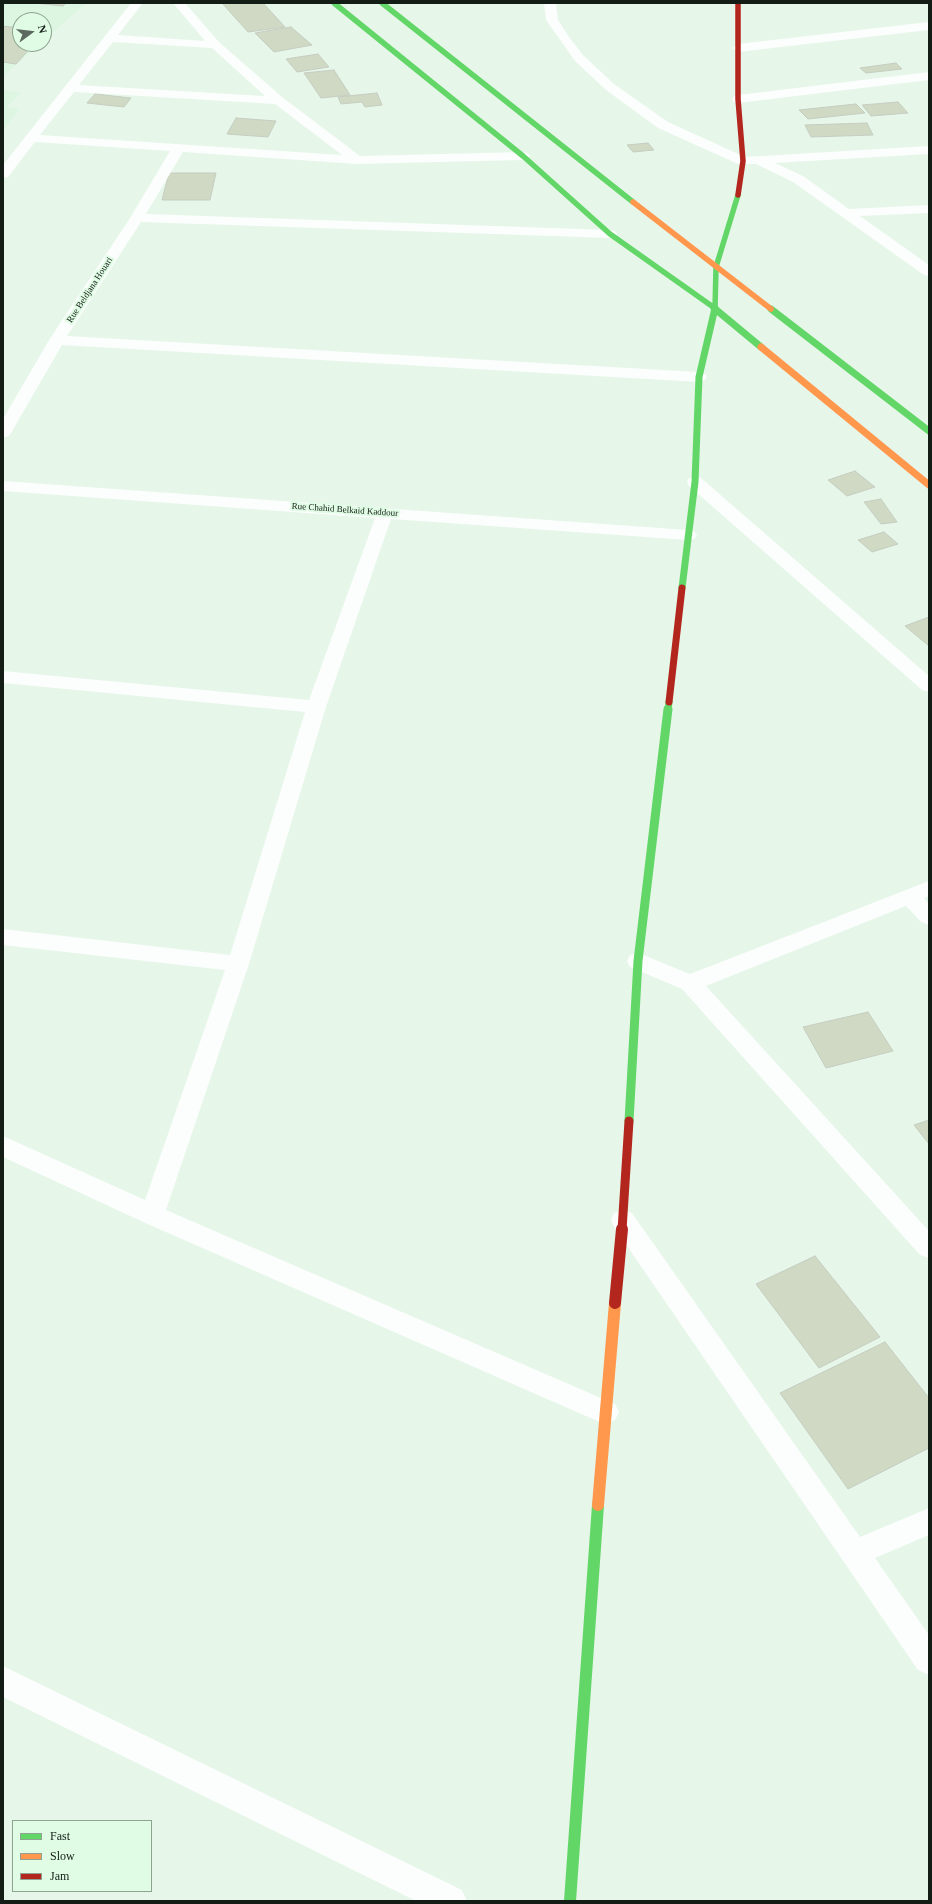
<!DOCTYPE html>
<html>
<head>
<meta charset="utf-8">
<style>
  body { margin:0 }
  #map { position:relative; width:932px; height:1904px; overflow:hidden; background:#e6f6e9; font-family:Georgia,serif }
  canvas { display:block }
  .frame { position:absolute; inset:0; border:4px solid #131d15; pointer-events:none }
  .legend { position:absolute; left:12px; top:1820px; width:140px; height:72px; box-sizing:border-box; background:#e0fce5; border:1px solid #8ea392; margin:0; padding:5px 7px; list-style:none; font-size:12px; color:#131d15 }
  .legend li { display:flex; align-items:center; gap:8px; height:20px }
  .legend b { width:20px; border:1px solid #8ea392 }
  .north { position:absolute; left:12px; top:12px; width:40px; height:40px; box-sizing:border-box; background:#e0fce5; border:1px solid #8ea392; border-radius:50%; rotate:75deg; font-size:11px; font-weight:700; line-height:16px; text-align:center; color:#131d15 }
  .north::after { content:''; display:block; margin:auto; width:14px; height:18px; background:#5d695f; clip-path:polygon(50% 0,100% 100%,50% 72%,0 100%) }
</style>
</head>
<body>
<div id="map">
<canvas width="932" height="1904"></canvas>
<div class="frame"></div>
<ul class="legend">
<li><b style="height:5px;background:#63d668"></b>Fast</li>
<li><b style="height:5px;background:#ff974d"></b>Slow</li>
<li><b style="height:5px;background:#b3261e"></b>Jam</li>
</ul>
<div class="north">N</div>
</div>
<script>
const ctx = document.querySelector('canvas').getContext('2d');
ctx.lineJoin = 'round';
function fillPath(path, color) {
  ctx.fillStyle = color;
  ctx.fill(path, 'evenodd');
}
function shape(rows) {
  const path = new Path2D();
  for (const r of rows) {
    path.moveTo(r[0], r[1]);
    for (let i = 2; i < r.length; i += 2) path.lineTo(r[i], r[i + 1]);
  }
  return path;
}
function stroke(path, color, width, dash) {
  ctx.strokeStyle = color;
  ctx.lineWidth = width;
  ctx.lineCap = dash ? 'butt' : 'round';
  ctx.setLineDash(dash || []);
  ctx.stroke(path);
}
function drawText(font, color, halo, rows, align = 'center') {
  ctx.font = font + ' Georgia,serif';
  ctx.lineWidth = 4;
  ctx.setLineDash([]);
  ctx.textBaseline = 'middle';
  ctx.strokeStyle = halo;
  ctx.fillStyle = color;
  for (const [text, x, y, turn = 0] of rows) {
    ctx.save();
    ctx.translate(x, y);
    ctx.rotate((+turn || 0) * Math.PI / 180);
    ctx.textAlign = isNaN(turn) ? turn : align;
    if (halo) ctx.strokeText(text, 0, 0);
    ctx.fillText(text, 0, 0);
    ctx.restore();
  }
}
fillPath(shape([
  [3,3,86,3,44,40,44,20,20,20,20,44,40,44,3,76],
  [3,90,21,93,6,107,20,109,3,130]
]), '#dcf6e1');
const building = shape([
  [35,3,66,3,63,6,35,3],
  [222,3,263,3,285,27,248,32,222,3],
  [3,26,20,28,20,44,34,44,16,64,3,62,3,26],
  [291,27,312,45,274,52,255,33,291,27],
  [318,54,329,67,297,72,286,59,318,54],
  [896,63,902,69,866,73,860,68,896,63],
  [334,70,350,95,321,98,304,73,334,70],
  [377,93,382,105,365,107,362,102,341,104,338,97,377,93],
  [95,94,131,98,124,107,87,103,95,94],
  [898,102,908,113,871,116,862,105,898,102],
  [856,104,865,113,808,119,799,110,856,104],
  [236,118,276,121,268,137,227,134,236,118],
  [867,123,873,135,811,137,805,125,867,123],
  [648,143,654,150,633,152,627,145,648,143],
  [169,173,216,173,210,200,162,200,169,173],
  [855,471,875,487,847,496,828,480,855,471],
  [881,499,897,522,881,524,864,502,881,499],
  [884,532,898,544,872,552,858,540,884,532],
  [929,617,929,646,905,626,929,617],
  [868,1012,893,1051,826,1068,803,1027,868,1012],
  [929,1120,929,1144,914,1125,929,1120],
  [815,1256,880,1337,819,1368,756,1284,815,1256],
  [885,1342,929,1398,929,1448,848,1489,780,1393,885,1342]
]);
fillPath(building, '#cfd9c3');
stroke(building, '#c5cdc1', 1);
fillPath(shape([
  [131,3,143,3,118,35,205,41,173,3,185,3,219,42,282,97,360,156,523,152,528,153,530,156,528,159,523,160,357,164,183,152,146,214,610,230,615,231,617,234,615,237,610,238,141,222,67,336,699,372,705,374,707,377,705,380,699,382,62,345,11,433,9,436,3,438,3,419,49,340,130,218,170,151,35,142,8,177,3,178,3,165,131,3],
  [113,42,212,48,265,96,79,85,113,42],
  [74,92,275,104,342,155,40,135,74,92],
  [544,3,556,3,558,20,569,37,583,55,614,84,668,122,745,157,929,146,929,154,775,163,803,176,849,209,929,205,929,213,860,216,929,265,929,276,924,275,793,182,756,164,738,164,658,128,606,90,575,61,546,20,544,3],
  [929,22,929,30,738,52,732,48,738,44,929,22],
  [929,72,929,80,738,103,734,102,732,99,734,96,738,95,929,72],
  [695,477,701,478,929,676,929,692,922,690,689,486,687,482,689,478,695,477],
  [3,481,688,530,694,531,697,535,694,539,688,540,391,519,326,707,249,964,166,1210,615,1404,619,1412,615,1420,605,1424,595,1420,143,1222,3,1157,3,1136,145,1200,225,970,3,945,3,929,230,955,305,712,3,683,3,671,309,700,375,518,3,491,3,481],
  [929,881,929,896,924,898,929,904,929,925,921,922,906,906,706,986,929,1231,929,1258,920,1255,682,989,630,967,627,961,630,955,638,953,690,974,929,881],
  [623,1210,632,1213,860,1537,929,1508,929,1535,875,1558,929,1635,929,1675,918,1670,614,1227,611,1220,614,1213,623,1210],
  [3,1666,462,1890,467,1901,416,1901,3,1697,3,1666]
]), '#fbfefc');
stroke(shape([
  [334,3,523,156,610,234,716,309],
  [382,3,633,202],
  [715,309,716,267,738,195]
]), '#63d668', 5.5);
stroke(shape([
  [714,308,761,347],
  [771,309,929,431],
  [682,588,695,482,699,377,715,308],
  [668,710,669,702]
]), '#63d668', 7);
stroke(shape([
  [629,1121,638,961,668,709]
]), '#63d668', 9);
stroke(shape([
  [570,1901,598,1505]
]), '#63d668', 12);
stroke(shape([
  [633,202,771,309]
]), '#ff974d', 5.5);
stroke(shape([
  [761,347,929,485]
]), '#ff974d', 7);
stroke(shape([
  [598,1505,615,1303]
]), '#ff974d', 12);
stroke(shape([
  [738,3,738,99,743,161,738,195]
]), '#b3261e', 5.5);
stroke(shape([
  [669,702,682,588]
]), '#b3261e', 7);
stroke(shape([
  [622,1230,629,1121]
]), '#b3261e', 9);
stroke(shape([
  [615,1303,622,1229]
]), '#b3261e', 12);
drawText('9px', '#131d15', '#e0fce5', [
  ["Rue Beldjana Houari",90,290,-57],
  ["Rue Chahid Belkaid Kaddour",345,510,4]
]);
</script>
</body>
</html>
